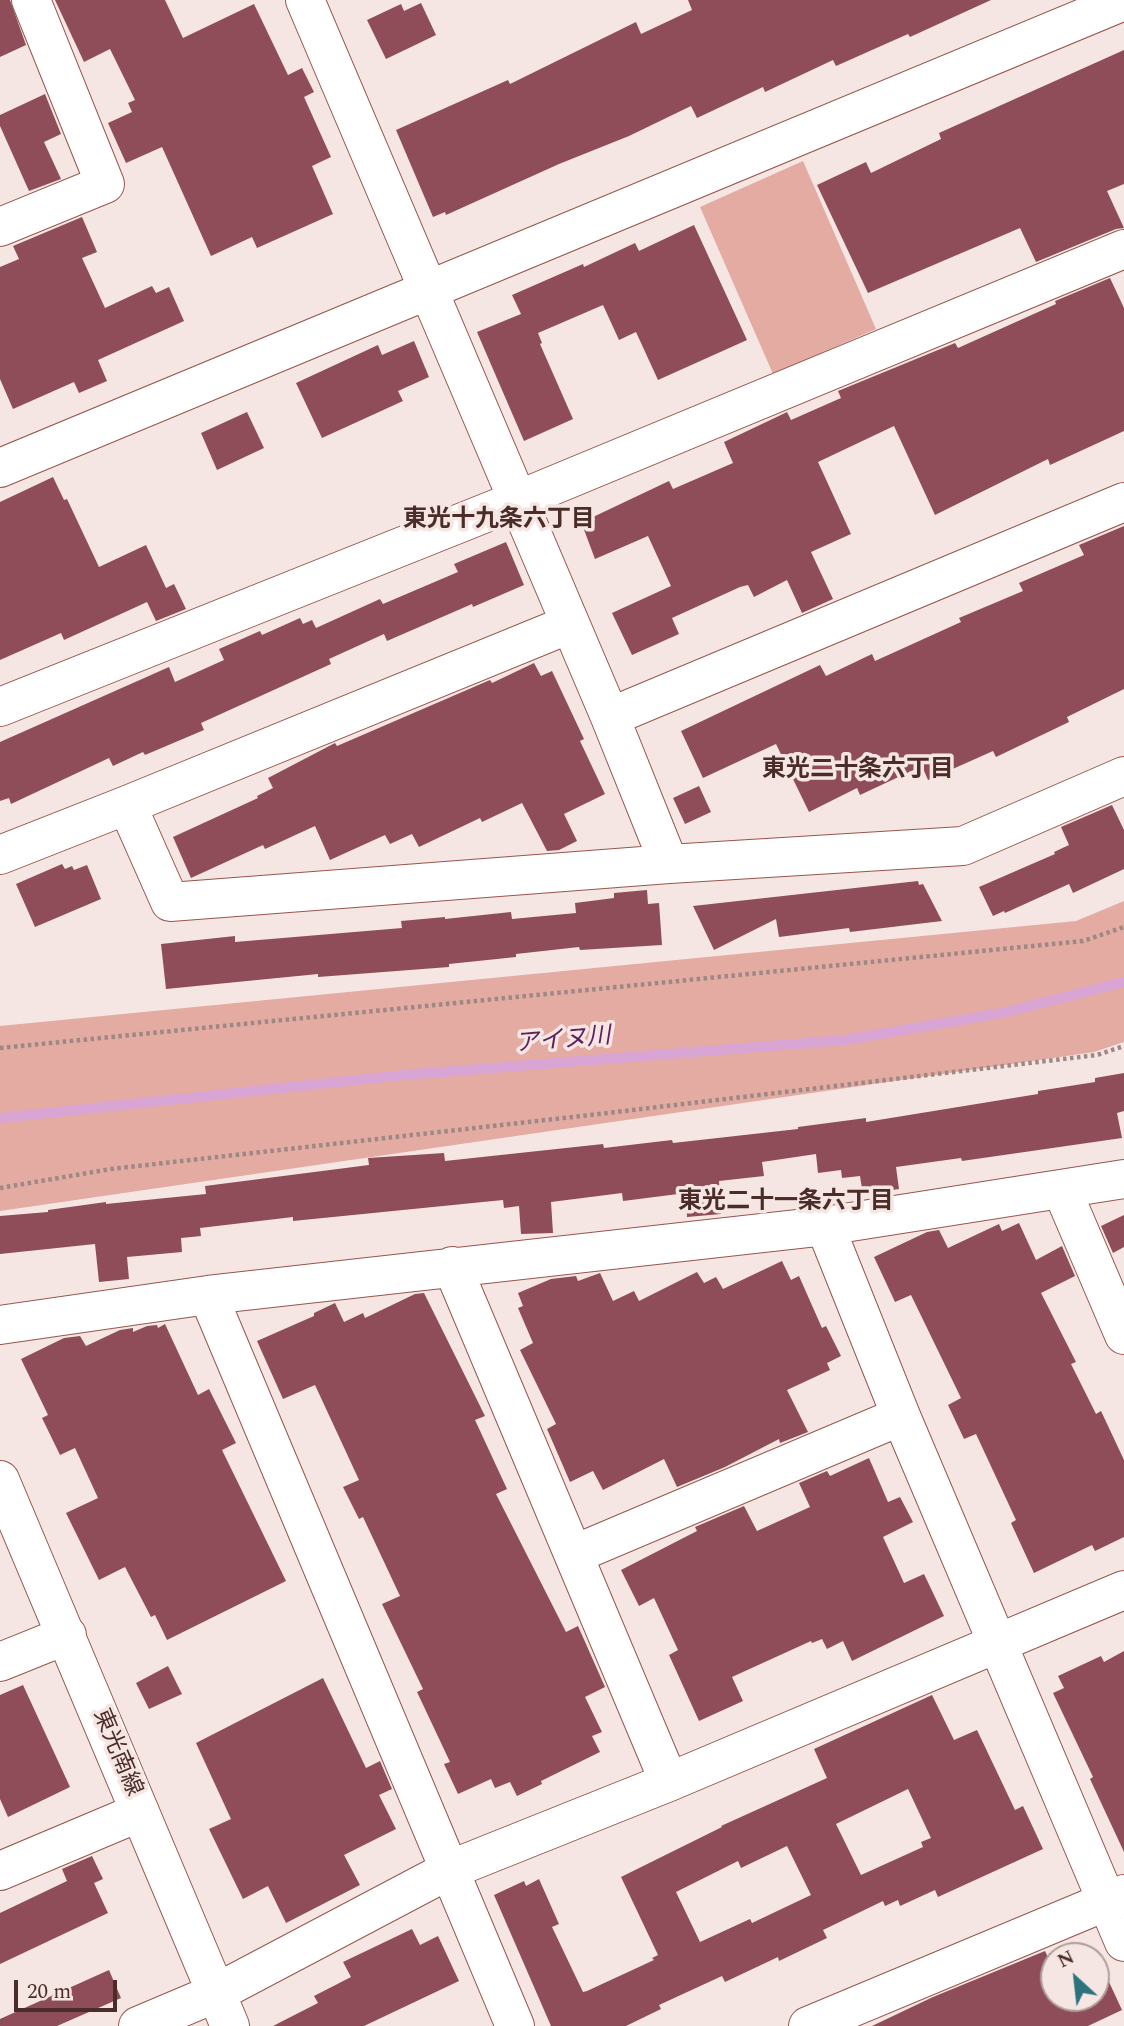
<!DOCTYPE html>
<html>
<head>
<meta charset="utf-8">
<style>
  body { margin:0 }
  #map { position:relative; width:1124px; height:2026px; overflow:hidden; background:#f5e6e3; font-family:Spectral,serif }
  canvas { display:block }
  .north { position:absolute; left:1040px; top:1942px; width:70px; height:70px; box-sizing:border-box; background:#f5e6e3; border:2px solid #b19c99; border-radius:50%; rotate:333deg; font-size:19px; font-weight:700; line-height:28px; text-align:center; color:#4a2d29 }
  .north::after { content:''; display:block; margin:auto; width:24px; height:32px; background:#2c737e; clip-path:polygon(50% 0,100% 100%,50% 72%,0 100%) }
  .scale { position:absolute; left:14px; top:1980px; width:103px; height:32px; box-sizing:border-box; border:4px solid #4a2d29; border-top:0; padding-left:9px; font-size:21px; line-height:24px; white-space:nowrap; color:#4a2d29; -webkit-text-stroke:5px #f5e6e3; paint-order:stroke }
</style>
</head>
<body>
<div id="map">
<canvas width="1124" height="2026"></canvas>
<div class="north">N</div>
<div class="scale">20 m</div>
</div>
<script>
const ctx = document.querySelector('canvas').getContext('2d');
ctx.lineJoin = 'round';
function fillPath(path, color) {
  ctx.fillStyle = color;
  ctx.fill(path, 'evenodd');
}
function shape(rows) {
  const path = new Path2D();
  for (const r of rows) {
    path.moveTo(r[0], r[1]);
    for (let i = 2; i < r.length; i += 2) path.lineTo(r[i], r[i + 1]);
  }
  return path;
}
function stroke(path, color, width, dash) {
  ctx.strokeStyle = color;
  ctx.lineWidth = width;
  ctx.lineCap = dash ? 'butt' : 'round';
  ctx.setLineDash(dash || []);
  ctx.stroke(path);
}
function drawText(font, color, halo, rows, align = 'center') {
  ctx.font = font + ' Spectral,"Noto Sans JP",serif';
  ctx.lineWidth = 7;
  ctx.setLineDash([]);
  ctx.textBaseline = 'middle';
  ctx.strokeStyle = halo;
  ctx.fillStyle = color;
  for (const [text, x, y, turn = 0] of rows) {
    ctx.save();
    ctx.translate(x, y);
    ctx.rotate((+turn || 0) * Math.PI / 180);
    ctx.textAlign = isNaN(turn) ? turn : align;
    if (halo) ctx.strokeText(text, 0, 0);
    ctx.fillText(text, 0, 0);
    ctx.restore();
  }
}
fillPath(shape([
  [803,161,876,329,773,374,700,207],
  [1124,901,1124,1042,1094,1052,0,1211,0,1026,1076,921]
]), '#e3aba2');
stroke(shape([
  [0,1118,404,1075,845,1040,1002,1013,1124,982]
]), '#d9a5d5', 10);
fillPath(shape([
  [0,0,10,0,26,45,0,57],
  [55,0,165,0,183,38,254,4,288,75,302,68,314,92,304,97,331,157,312,166,333,214,257,248,252,237,211,256,162,147,126,163,108,123,132,112,128,103,135,100,110,49,84,62],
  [688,0,991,0,910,37,908,34,836,66,833,60,765,92,763,87,697,118,691,106,629,136,559,164,446,215,445,212,433,217,396,130,508,80,510,84,636,22,641,34,692,10],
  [421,3,436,35,386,59,367,20,401,4,404,11],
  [1124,50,1124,184,1107,191,1124,228,1116,229,1036,262,1020,228,868,293,817,185,866,162,871,173,941,139,939,133],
  [45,94,61,134,44,142,61,179,29,191,0,126,0,115],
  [82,217,97,252,82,258,105,308,152,286,156,293,169,287,184,321,98,360,107,381,79,393,74,382,13,409,0,379,0,267,19,259,13,246],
  [694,225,747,340,658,380,636,332,619,340,603,305,538,333,542,343,540,344,573,419,524,441,477,332,521,314,512,295,583,264,584,267,635,243,639,251],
  [1110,278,1124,308,1124,431,1050,465,1048,459,935,515,894,426,818,462,851,534,811,552,833,599,802,613,787,580,754,597,748,585,740,587,672,618,679,634,632,655,612,613,671,586,648,536,595,559,583,527,595,520,593,517,669,481,673,489,733,463,724,442,783,414,787,412,791,420,841,398,838,391,955,343,958,348,1056,304,1055,301],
  [414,341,429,377,398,391,403,401,322,438,296,383,378,345,382,355],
  [247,412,264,448,217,470,201,433],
  [53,477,64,500,67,499,99,567,146,545,166,588,174,584,186,609,156,621,147,602,64,640,61,633,0,660,0,502],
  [1124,526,1124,689,1067,717,1069,722,996,757,993,751,928,780,922,766,860,795,857,788,809,812,776,744,703,778,681,731,820,665,826,676,872,654,875,661,961,622,959,618,1023,591,1019,583,1084,555,1079,545],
  [506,542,524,585,473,607,472,604,387,641,384,634,329,659,331,664,201,723,204,730,145,755,143,752,113,766,109,758,11,804,9,798,0,801,0,742,169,667,175,682,224,660,219,649,260,631,262,635,300,618,303,624,312,620,316,628,380,599,383,604,458,572,454,564],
  [534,663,541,676,552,671,584,739,580,741,605,794,564,814,577,841,559,850,547,851,522,803,482,822,480,818,419,847,412,834,390,844,385,835,330,860,315,826,265,849,263,845,191,878,173,837,258,798,257,796,273,788,268,778,335,743,337,746,490,680,492,683],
  [699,786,711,812,685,824,673,798],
  [1112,805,1124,830,1124,869,1073,893,1069,884,1005,913,1004,911,993,916,979,887,1055,854,1054,852,1069,845,1061,827],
  [62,864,65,869,72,866,74,870,87,865,101,899,35,927,16,884],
  [918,881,919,885,923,884,942,921,850,932,849,928,779,937,776,919,714,950,693,906],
  [647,890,648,904,659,903,662,945,580,950,579,947,516,954,516,957,449,964,449,967,318,977,318,974,166,989,161,944,235,936,235,942,402,928,401,921,445,917,445,919,511,912,512,919,576,913,575,903,614,898,614,893],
  [1124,1073,1124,1111,1117,1113,1122,1138,962,1161,961,1158,896,1167,899,1189,863,1195,860,1176,842,1178,841,1170,818,1173,816,1154,762,1162,764,1176,719,1181,721,1214,687,1217,686,1193,623,1201,622,1193,551,1202,553,1233,521,1234,519,1206,504,1208,503,1200,293,1221,293,1217,200,1228,201,1236,181,1238,182,1252,127,1257,129,1279,99,1282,95,1244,0,1254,0,1216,48,1212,48,1210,106,1202,106,1204,206,1194,205,1186,369,1165,368,1158,444,1153,445,1161,603,1144,604,1148,672,1140,673,1143,798,1129,798,1127,866,1118,866,1122,1038,1094,1038,1091,1095,1082,1095,1078],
  [1124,1215,1124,1247,1113,1253,1101,1226],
  [1019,1223,1036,1260,1062,1246,1075,1276,1041,1293,1076,1362,1071,1364,1096,1414,1101,1411,1124,1460,1124,1537,1095,1551,1092,1545,1034,1573,1011,1523,1016,1520,976,1434,964,1439,948,1405,961,1398,911,1295,895,1302,874,1257,927,1232,939,1230,948,1248,999,1224,1002,1231],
  [782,1261,791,1280,799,1276,822,1328,826,1326,841,1356,827,1363,830,1370,787,1390,808,1432,780,1443,779,1439,725,1467,677,1487,664,1459,603,1490,593,1471,570,1482,547,1429,556,1424,520,1350,533,1343,518,1308,523,1306,518,1293,551,1279,576,1276,578,1281,600,1273,613,1301,634,1291,639,1301,697,1272,704,1283,716,1277,723,1289],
  [424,1293,485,1416,475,1420,507,1489,496,1494,566,1632,578,1626,605,1687,585,1697,602,1732,592,1736,600,1752,541,1781,542,1784,517,1796,510,1782,495,1788,491,1779,458,1794,444,1764,450,1762,417,1692,423,1689,382,1604,400,1596,363,1517,359,1519,343,1487,359,1480,315,1385,283,1399,257,1341,314,1316,314,1313,335,1303,344,1322,363,1313,365,1318,415,1294],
  [165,1324,198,1395,209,1389,236,1443,222,1450,286,1581,167,1640,155,1615,151,1617,125,1567,99,1580,66,1513,98,1498,75,1448,60,1455,42,1418,48,1415,21,1359,64,1338,80,1336,86,1346,120,1330,133,1328,133,1332,147,1326,157,1325,158,1328],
  [869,1458,888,1502,900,1497,913,1522,883,1537,904,1583,924,1574,944,1616,852,1661,843,1641,827,1649,822,1639,812,1643,811,1641,732,1677,743,1701,699,1721,669,1655,678,1650,654,1598,639,1606,621,1570,697,1531,695,1527,744,1506,757,1531,810,1507,799,1483,827,1471,830,1476],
  [1124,1651,1124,1852,1090,1779,1093,1777,1053,1693,1064,1688,1058,1676,1101,1656,1104,1662],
  [168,1666,182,1694,149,1709,136,1683],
  [323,1678,366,1768,380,1761,392,1789,379,1795,396,1829,344,1855,360,1885,286,1923,268,1886,243,1899,209,1829,231,1819,196,1743],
  [23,1685,70,1787,8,1817,0,1799,0,1695],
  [932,1695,954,1740,977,1730,1015,1810,1023,1806,1043,1849,938,1897,935,1890,900,1906,898,1900,885,1906,883,1901,823,1930,827,1938,779,1961,778,1957,725,1982,722,1976,659,2005,661,2009,626,2026,551,2026,494,1895,524,1881,526,1886,539,1879,559,1924,552,1927,583,1992,587,1991,654,1960,652,1958,658,1955,621,1877,722,1827,721,1826,827,1778,814,1749],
  [908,1789,931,1838,921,1842,923,1847,861,1875,836,1824],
  [787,1846,811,1895,752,1923,750,1919,700,1942,676,1892,738,1861,741,1868],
  [92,1856,103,1879,94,1883,108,1913,0,1964,0,1913,67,1881,62,1869],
  [412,1929,420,1945,438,1936,459,1981,364,2026,273,2026,318,2003,314,1996,351,1977,343,1962],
  [1045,1951,1054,1970,1054,1998,1096,1998,1096,1973,1103,1969,1122,2010,1088,2026,872,2026,933,1997],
  [109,1970,121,1998,57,2026,0,2026,0,2019]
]), '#8e4d59');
const minor = shape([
  [305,0,610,717,669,864],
  [0,227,105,184,31,0],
  [0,468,1124,1],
  [0,707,518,500,1124,249],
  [610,717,1124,502],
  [127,805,170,902,669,864,963,846,1124,776],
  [0,855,127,805,570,624],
  [1062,1190,1124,1335],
  [825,1226,901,1416,1124,1942],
  [452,1266,669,1782],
  [208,1295,515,2026],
  [0,1325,208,1295,825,1226,1124,1179],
  [0,1480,230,2026],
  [575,1554,901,1416],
  [0,1662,67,1635],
  [0,1871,140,1812],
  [138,2026,216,1993,449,1870,669,1782,1124,1590],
  [808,2026,1124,1894]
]);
stroke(minor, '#96564d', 40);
stroke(shape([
  [0,1048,1083,941,1124,927],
  [0,1188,111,1169,599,1114,1097,1055,1124,1046]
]), '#9e8884', 4.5, [3.5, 3.5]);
stroke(minor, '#fff', 38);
drawText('23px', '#4a2d29', '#f5e6e3', [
  ["東光南線",116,1753,67]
]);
drawText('bold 24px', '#4a2d29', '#f5e6e3', [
  ["東光十九条六丁目",499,521],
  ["東光二十条六丁目",858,771],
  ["東光二十一条六丁目",786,1203]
]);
drawText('italic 24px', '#5e215c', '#f5e6e3', [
  ["アイヌ川",563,1042,-5]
]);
</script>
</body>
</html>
